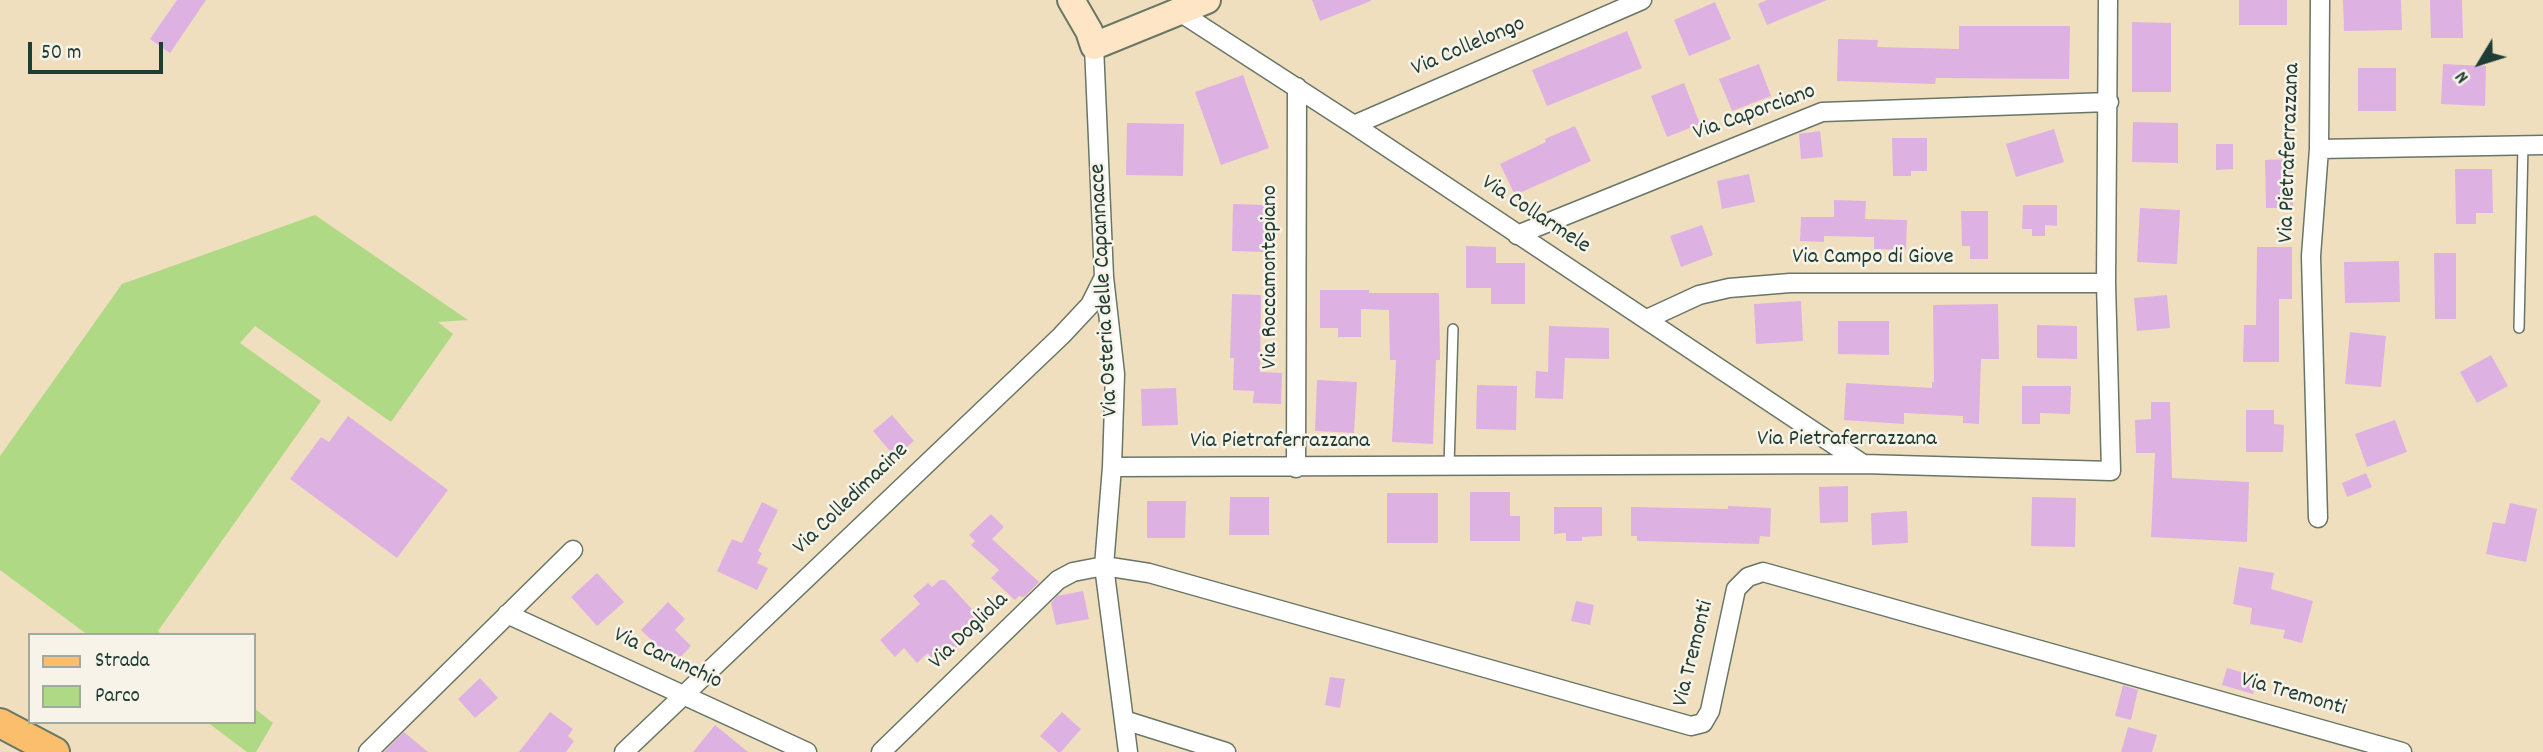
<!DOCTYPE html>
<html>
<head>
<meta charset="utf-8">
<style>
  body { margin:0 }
  #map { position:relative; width:2543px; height:752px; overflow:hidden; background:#f0dfbf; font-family:Dekko,sans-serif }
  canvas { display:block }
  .legend { position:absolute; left:28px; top:633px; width:228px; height:91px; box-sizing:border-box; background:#f7f3e8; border:2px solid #a1aaa0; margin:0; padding:9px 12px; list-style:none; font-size:21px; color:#1f3d34 }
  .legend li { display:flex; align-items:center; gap:14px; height:35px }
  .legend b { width:35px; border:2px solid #a1aaa0 }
  .north { position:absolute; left:2445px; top:28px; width:70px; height:70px; -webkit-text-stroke:5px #f7f3e8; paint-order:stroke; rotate:232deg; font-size:19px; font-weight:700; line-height:28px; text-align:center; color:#1f3d34 }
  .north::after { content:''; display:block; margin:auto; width:24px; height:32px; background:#1f3d34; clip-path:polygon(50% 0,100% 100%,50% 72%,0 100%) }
  .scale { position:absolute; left:28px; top:42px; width:135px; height:32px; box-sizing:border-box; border:4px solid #1f3d34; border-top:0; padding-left:9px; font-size:21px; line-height:24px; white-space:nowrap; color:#1f3d34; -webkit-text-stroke:5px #f7f3e8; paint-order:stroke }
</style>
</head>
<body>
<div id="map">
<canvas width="2543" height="752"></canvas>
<ul class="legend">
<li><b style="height:9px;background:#fabe6d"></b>Strada</li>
<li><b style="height:19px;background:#afd985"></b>Parco</li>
</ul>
<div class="north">N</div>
<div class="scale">50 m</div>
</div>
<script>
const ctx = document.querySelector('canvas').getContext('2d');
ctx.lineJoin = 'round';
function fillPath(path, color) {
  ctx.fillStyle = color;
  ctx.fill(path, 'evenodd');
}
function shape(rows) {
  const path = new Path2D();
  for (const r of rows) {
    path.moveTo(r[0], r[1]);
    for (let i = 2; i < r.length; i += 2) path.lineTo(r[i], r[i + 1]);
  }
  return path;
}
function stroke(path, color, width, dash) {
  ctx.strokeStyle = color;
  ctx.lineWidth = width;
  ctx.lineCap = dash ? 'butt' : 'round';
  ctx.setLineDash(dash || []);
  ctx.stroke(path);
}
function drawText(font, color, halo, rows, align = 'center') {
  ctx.font = font + ' Dekko,sans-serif';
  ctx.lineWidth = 5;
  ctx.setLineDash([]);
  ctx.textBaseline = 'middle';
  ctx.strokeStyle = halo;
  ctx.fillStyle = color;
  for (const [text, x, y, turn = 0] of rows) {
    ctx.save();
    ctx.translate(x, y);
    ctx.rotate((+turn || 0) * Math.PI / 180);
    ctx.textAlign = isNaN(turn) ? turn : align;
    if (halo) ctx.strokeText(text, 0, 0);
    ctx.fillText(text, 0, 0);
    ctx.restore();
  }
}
fillPath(shape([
  [315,215,468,320,438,322,453,334,391,422,255,326,240,343,321,401,158,631,162,635,88,635,0,570,0,456,122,284],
  [254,708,273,723,256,752,247,752,207,722,254,722]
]), '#afd985');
fillPath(shape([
  [177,0,206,0,170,53,150,39],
  [1312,0,1371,0,1371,1,1320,21],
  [1767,0,1827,0,1767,25,1758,4],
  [2239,0,2287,0,2287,25,2239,25],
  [2343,0,2401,0,2402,30,2344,31],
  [2430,0,2462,0,2463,38,2431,38],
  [1715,2,1731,39,1689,56,1674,20],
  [2132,22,2171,23,2171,92,2132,92],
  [1959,26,2070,26,2069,79,1936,78,1935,84,1837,81,1838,39,1878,40,1877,47,1959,49],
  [1627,31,1642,68,1547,106,1532,70],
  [1759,64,1771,96,1732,111,1719,79],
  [2443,64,2486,66,2485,106,2441,104],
  [2358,68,2396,68,2396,111,2358,111],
  [1243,75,1269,148,1221,165,1195,92],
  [1684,83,1700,124,1667,137,1651,96],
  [2133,122,2178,123,2178,163,2132,162],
  [1127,123,1184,124,1183,176,1126,175],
  [1575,126,1591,161,1515,195,1500,164,1546,142,1545,139],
  [2054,129,2064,162,2016,177,2006,144],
  [1820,131,1823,157,1801,159,1799,134],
  [1892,138,1927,138,1927,171,1911,171,1911,176,1893,176],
  [2216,144,2233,144,2233,169,2216,170],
  [2292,159,2293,208,2266,208,2265,160],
  [2455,169,2492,169,2493,213,2476,213,2476,224,2456,224],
  [1749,174,1755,202,1722,209,1717,181],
  [1834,200,1866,201,1865,219,1907,220,1906,250,1874,249,1874,237,1824,236,1824,242,1800,241,1801,217,1834,217],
  [1233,204,1265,205,1264,252,1232,251],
  [2023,205,2057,205,2057,226,2045,225,2045,236,2032,236,2032,229,2022,229],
  [2140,208,2180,210,2177,264,2137,262],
  [1961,211,1988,211,1988,259,1970,259,1970,246,1962,246],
  [1702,225,1713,255,1681,267,1670,236],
  [1466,246,1496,247,1496,263,1525,263,1525,304,1491,304,1491,288,1466,288],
  [2257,247,2292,247,2292,299,2279,299,2279,362,2243,362,2244,325,2256,325],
  [2434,253,2456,253,2456,319,2435,319],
  [2399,261,2400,302,2345,303,2344,262],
  [1320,290,1369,290,1369,293,1439,293,1440,360,1436,360,1433,444,1392,442,1396,360,1390,360,1389,310,1361,309,1361,337,1338,337,1338,328,1320,328],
  [1232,294,1261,295,1260,372,1282,373,1281,404,1253,403,1254,391,1233,390,1234,358,1230,358],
  [2167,295,2170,328,2137,331,2134,298],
  [1801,301,1803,341,1756,344,1754,304],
  [1998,304,1999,359,1981,359,1979,424,1963,423,1963,416,1904,413,1904,424,1844,420,1846,383,1932,388,1932,382,1934,382,1933,305],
  [1838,321,1889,321,1889,355,1838,354],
  [2037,325,2077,326,2077,359,2037,358],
  [1549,326,1609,328,1609,359,1565,358,1563,399,1535,398,1536,371,1548,372],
  [2350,332,2386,336,2381,387,2345,384],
  [2491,355,2508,386,2477,403,2460,372],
  [1317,380,1357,382,1354,433,1315,431],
  [1477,385,1517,386,1516,430,1476,429],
  [2022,386,2071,386,2070,414,2040,413,2040,424,2022,424],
  [1176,388,1178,425,1142,426,1141,389],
  [2151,402,2170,402,2172,478,2249,482,2247,542,2151,537,2155,453,2136,453,2135,420,2151,419],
  [2246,410,2274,410,2274,424,2284,425,2283,452,2246,452],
  [892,415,914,441,895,457,873,431],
  [348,416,448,490,397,558,290,479,321,437,329,442],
  [2395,420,2407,452,2367,467,2355,434],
  [2366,473,2372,487,2347,497,2342,483],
  [1848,486,1848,522,1820,523,1819,487],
  [1470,492,1510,492,1510,516,1520,516,1520,541,1470,541],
  [1387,493,1438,493,1438,543,1387,543],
  [1230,497,1269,497,1269,535,1229,535],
  [2032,497,2076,498,2075,547,2031,546],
  [1147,501,1186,501,1185,538,1147,538],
  [762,502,778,510,758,551,762,553,757,563,768,568,757,590,717,571,732,539,742,543],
  [2510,503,2537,509,2526,562,2486,554,2493,522,2505,524],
  [1728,506,1771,508,1770,537,1760,536,1759,544,1637,541,1637,536,1631,536,1631,507,1728,509],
  [1554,507,1602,507,1602,536,1582,537,1582,541,1566,541,1566,533,1554,534],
  [1907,511,1908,543,1872,545,1871,513],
  [991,514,1004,527,992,539,1039,582,1024,597,1019,596,1015,600,991,578,999,570,971,545,975,541,969,535],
  [2239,567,2274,573,2271,589,2313,601,2302,643,2283,638,2285,630,2250,624,2252,608,2233,604],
  [597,573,624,602,597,626,571,597],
  [940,580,945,580,984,622,942,661,935,654,931,658,928,653,917,663,904,648,895,657,880,640,920,604,913,596,928,583,932,587],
  [1083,591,1089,619,1056,625,1051,603,1057,596],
  [1576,601,1594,605,1590,625,1571,621],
  [668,602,685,619,675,630,691,646,675,663,641,630],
  [2227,668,2258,677,2253,694,2222,685],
  [1330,677,1345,679,1340,708,1325,705],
  [480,678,498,698,475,718,458,699],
  [2123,685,2138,690,2131,720,2115,716],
  [550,712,573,729,568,736,574,741,566,752,519,752],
  [1062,712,1081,729,1061,752,1058,752,1040,736],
  [715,725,748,752,693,752],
  [2128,727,2157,735,2152,752,2121,752],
  [404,732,428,752,384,752]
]), '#deb1e3');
const lane = shape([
  [2519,328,2523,145],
  [1449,467,1453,329]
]);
const street = shape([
  [1178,11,1354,125,1863,464],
  [1094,46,1104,277,1115,374,1112,467,1104,566,1128,752],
  [1354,125,1642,0],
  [2319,149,2543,145],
  [1517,235,1822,112,2109,102],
  [1647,319,1699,295,1729,288,1790,283,2106,283],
  [1112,467,1863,464,2111,471,2106,283,2108,0],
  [1296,468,1297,87],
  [2318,518,2311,256,2319,149,2320,0],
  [507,614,807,752],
  [1124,720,1226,752],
  [368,752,573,550],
  [624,752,1061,336,1090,305,1104,277],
  [881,752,1058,580,1073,572,1104,566,1149,573,1691,726,1703,723,1710,711,1736,589,1748,577,1763,572,2402,752]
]);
const secondary = shape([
  [1071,0,1089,31,1094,46,1207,0]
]);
const primary = shape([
  [0,723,55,752]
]);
stroke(lane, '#687665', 12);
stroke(street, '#687665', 21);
stroke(secondary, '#687665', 30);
stroke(primary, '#687665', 32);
stroke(lane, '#fff', 9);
stroke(street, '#fff', 18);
stroke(secondary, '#fde5c5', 26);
stroke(primary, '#fabe6d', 28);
drawText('23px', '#1f3d34', '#f7f3e8', [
  ["Via Collelongo",1469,48,-23],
  ["Via Caporciano",1755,114,-20],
  ["Via Pietraferrazzana",2291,153,-88],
  ["Via Collarmele",1535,216,33],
  ["Via Campo di Giove",1873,259],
  ["Via Roccamontepiano",1272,277,-90],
  ["Via Osteria delle Capannacce",1106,290,-93],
  ["Via Pietraferrazzana",1847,441],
  ["Via Pietraferrazzana",1280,443],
  ["Via Colledimacine",852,500,-44],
  ["Via Dogliola",970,632,-44],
  ["Via Tremonti",1695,654,-76],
  ["Via Carunchio",667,660,25],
  ["Via Tremonti",2293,696,16]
]);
</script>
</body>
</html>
